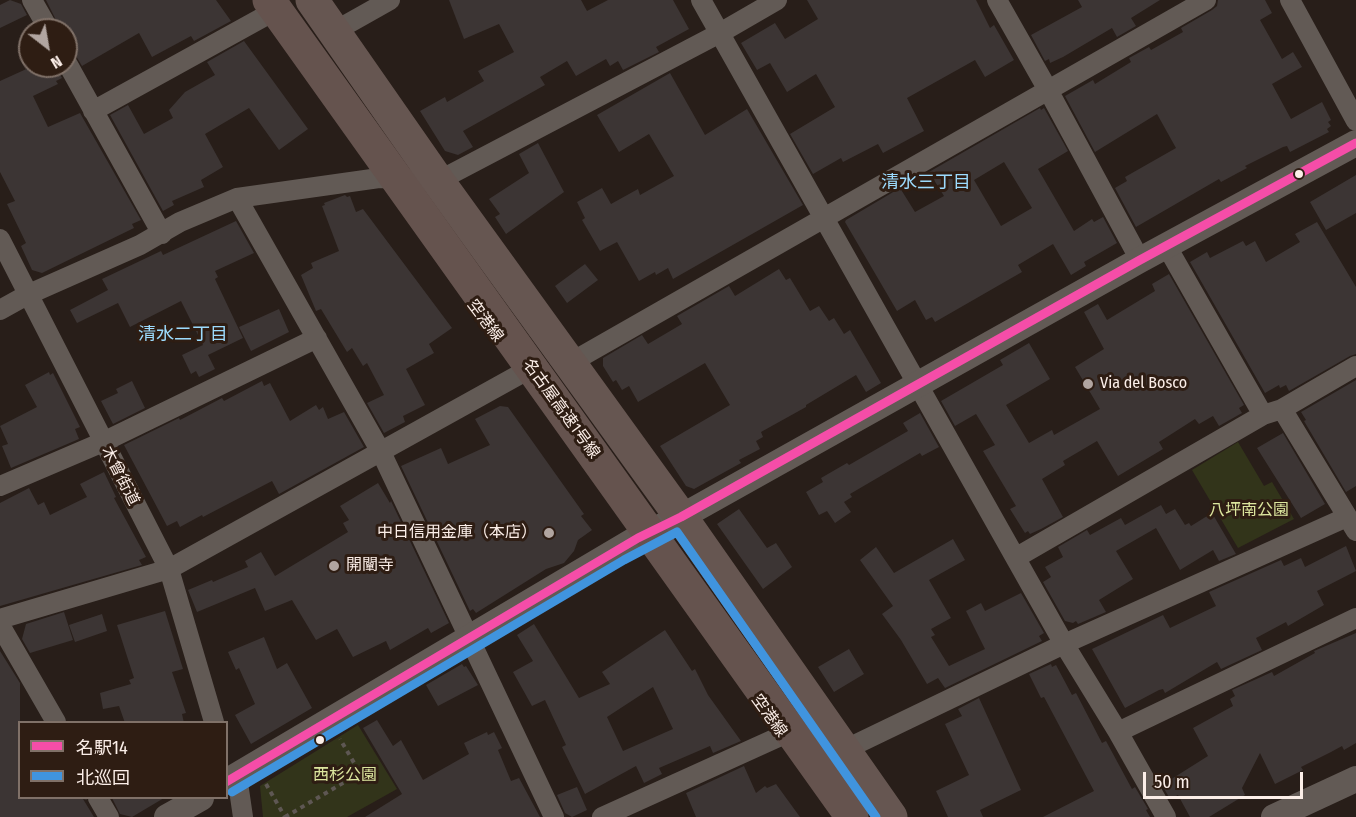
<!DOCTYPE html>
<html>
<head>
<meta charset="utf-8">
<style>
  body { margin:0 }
  #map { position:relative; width:1356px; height:817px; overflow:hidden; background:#281e19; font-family:"Fira Sans Condensed","Noto Sans JP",sans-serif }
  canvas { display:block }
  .legend { position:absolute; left:18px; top:721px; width:210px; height:78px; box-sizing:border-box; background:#2e1d13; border:2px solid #807168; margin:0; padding:8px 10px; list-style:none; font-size:18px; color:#fbeee8 }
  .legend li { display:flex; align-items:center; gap:12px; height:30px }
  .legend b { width:30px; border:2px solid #807168 }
  .north { position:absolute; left:18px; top:18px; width:60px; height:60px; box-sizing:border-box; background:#2e1d13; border:2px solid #807168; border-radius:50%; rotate:149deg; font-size:16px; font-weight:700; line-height:24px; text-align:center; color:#fbeee8 }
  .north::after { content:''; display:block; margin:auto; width:21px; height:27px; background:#b1a5a0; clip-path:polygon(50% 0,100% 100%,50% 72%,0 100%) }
  .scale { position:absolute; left:1143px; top:772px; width:160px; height:27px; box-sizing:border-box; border:3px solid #fbeee8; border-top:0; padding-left:8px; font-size:18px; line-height:21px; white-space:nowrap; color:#fbeee8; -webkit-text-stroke:4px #2e1d13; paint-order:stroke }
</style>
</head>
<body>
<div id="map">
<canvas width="1356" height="817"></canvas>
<ul class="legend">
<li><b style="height:8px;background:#f54da8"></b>名駅14</li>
<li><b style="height:8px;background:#4094de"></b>北巡回</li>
</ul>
<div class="north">N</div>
<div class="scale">50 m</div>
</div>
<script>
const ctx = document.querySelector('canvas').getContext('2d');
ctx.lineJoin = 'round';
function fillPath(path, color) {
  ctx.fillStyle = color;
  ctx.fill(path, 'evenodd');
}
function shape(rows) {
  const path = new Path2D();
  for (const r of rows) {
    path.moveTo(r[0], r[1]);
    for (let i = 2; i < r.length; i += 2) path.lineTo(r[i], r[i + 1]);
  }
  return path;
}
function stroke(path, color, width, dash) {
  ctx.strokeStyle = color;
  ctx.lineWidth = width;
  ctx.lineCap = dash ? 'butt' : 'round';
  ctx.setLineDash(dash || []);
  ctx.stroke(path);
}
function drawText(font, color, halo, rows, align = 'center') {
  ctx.font = font + ' "Fira Sans Condensed","Noto Sans JP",sans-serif';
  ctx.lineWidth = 6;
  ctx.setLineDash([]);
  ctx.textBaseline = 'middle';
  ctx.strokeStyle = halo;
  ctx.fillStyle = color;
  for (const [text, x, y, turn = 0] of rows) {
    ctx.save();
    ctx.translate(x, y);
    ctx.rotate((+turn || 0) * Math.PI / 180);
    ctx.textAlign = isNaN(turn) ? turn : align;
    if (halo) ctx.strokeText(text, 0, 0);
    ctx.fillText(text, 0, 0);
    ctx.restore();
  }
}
fillPath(shape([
  [1238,442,1264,486,1272,482,1294,519,1238,548,1192,470],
  [358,725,397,789,347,817,263,817,260,786]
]), '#32341a');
fillPath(shape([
  [10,0,21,4,27,15,0,28,0,5],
  [46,0,216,0,231,21,194,41,191,36,152,57,139,33,82,66,73,51,66,49,66,30,61,30],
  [449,0,581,0,587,11,608,0,673,0,689,29,656,47,659,52,623,70,618,61,610,66,606,59,576,76,567,61,540,77,545,85,463,131,473,147,458,155,445,151,420,111,445,97,447,102,484,81,478,71,514,52,499,24,464,39],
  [807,0,976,0,990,28,994,25,1014,60,985,77,975,60,907,98,924,131,883,153,878,144,843,162,841,158,813,174,790,134,835,107,816,74,787,92,770,63,757,70,741,43,775,23,785,39,818,19],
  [1078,0,1160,0,1131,18,1136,26,1117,37,1112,28,1063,57,1050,63,1049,59,1045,61,1031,35,1082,7],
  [1218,0,1265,0,1272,13,1260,20,1282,59,1293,52,1302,67,1272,84,1291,119,1322,102,1331,120,1328,122,1331,126,1327,129,1329,132,1290,152,1287,146,1283,147,1245,166,1247,168,1221,182,1219,179,1136,227,1115,188,1127,181,1125,177,1176,148,1157,114,1095,152,1065,96,1093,80,1095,84,1131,62,1129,58,1149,47,1151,50,1183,32,1181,28,1212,10,1217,6],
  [244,41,308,129,279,150,249,108,205,134,223,167,201,180,204,187,172,201,174,205,163,211,110,115,128,105,144,134,173,118,169,110,185,92,215,75,207,62],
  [33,66,55,66,62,78,56,81,58,84,33,96,48,127,80,113,141,220,132,224,134,228,42,273,32,270,21,246,26,243,7,204,15,201,0,172,0,81],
  [670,73,705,135,747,109,803,205,673,279,668,268,656,275,655,272,639,281,617,242,600,251,582,220,585,218,577,202,602,188,611,204,638,189,640,195,674,176,649,134,619,152,597,115],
  [1040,108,1041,110,1044,108,1068,151,1038,169,1074,231,1092,219,1094,222,1103,217,1117,243,1084,262,1086,266,1071,275,1053,244,1018,265,1022,272,935,322,932,317,926,320,915,300,897,311,845,222,846,220,900,188,915,212,944,196,929,172],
  [1004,162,1032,208,1001,226,974,180],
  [538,143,564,192,506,234,495,217,500,214,489,199,529,173,519,154],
  [1356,175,1356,213,1326,230,1310,202],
  [345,195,347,197,350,196,356,212,363,209,452,328,429,344,434,353,406,369,425,405,403,416,405,422,384,433,367,403,384,395,367,363,363,366,352,348,347,352,321,309,316,311,301,275,313,268,311,263,339,251,322,206,325,205,324,203],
  [236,221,254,253,215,271,218,277,215,279,243,338,208,355,181,301,130,327,118,303,77,323,70,310,108,290,102,279,161,251,163,255],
  [1317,222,1356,287,1356,354,1350,356,1289,391,1286,385,1280,388,1279,385,1265,393,1190,262,1207,252,1210,258,1243,241,1246,246,1255,241,1266,262,1300,242,1295,234],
  [585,264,598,280,567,303,555,286],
  [779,269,786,280,790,278,810,311,819,306,829,321,834,318,844,334,850,330,881,383,866,392,856,375,806,405,806,407,761,432,763,437,756,441,760,449,739,460,741,463,694,489,686,486,660,446,730,405,705,363,638,402,629,386,622,390,616,380,613,382,603,366,603,358,642,335,648,344,682,324,677,316,729,286,735,296],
  [1169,274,1244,405,1239,408,1242,413,1219,426,1213,416,1199,424,1195,419,1159,442,1163,449,1118,476,1097,441,1063,461,1065,465,1042,479,1063,517,1041,529,1030,534,1028,531,1025,533,1010,509,1016,506,983,451,995,445,976,414,955,426,941,401,1003,365,1000,360,1029,343,1050,379,1006,405,1029,443,1052,430,1054,435,1100,409,1075,367,1104,349,1084,312,1098,304,1107,320,1155,291,1152,284],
  [279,309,289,332,251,351,239,327],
  [203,345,215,369,199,377,196,371,191,374,182,355],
  [49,372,50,375,53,373,80,427,75,429,79,439,11,468,2,446,8,444,0,426,37,407,25,385],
  [1356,380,1356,486,1346,492,1304,421,1306,420,1301,412],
  [132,381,145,408,113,424,101,401,118,393,116,389],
  [262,381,264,386,270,383,290,421,316,405,319,410,323,407,328,419,344,412,364,447,279,494,272,481,203,517,202,515,180,527,177,521,167,526,124,445,179,418,180,420,222,398,224,401],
  [500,406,508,407,584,514,581,516,592,530,578,540,574,551,564,563,546,569,476,613,473,609,470,611,401,466,441,448,448,464,490,445,475,419],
  [920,413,939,447,922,456,920,453,850,494,852,497,844,502,851,512,835,523,827,511,819,515,806,492,823,482,821,478,847,463,849,465,908,431,903,423],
  [1283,433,1325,504,1301,518,1257,448],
  [104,472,116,497,114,498,146,557,139,560,142,565,0,606,0,503,29,488,38,505,44,502,50,515,87,497,80,484],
  [378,483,390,503,391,501,449,623,431,633,428,628,390,650,386,641,353,657,337,629,316,640,292,600,265,611,255,588,197,612,188,590,212,580,213,582,248,567,245,561,261,552,275,576,348,532,343,523,349,520,340,506],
  [1161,505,1166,514,1175,509,1185,525,1189,523,1191,526,1212,513,1236,554,1219,561,1213,550,1180,570,1156,528,1116,551,1133,579,1099,600,1106,612,1078,624,1076,621,1073,623,1065,621,1043,582,1051,577,1045,567,1063,557,1058,547,1087,530,1090,535,1121,518,1125,525],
  [739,509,767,548,776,543,792,567,763,589,717,524],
  [953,539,965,560,929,580,951,618,931,629,935,635,931,637,949,666,985,649,966,611,981,603,985,611,1021,593,1044,633,1039,636,1042,641,945,688,938,678,927,684,901,640,882,614,893,606,860,560,876,547,894,573],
  [1346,546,1356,571,1317,591,1324,605,1288,626,1286,622,1256,638,1262,650,1221,669,1217,662,1165,693,1163,689,1159,690,1125,708,1092,649,1163,615,1170,628,1216,606,1209,592,1281,560,1284,566,1301,558,1305,567],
  [165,611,183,669,172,672,186,713,182,714,184,723,125,723,119,706,103,709,100,693,131,684,129,680,134,678,117,625],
  [64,612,73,640,30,653,22,639,26,624],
  [102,614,107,631,75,642,69,625],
  [534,624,579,698,610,684,602,672,665,630,692,671,695,669,708,695,741,741,713,753,710,746,659,768,662,774,644,783,636,766,585,794,562,747,566,745,545,700,532,706,513,672,533,661,517,635],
  [653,687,673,729,623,751,607,717],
  [1356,633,1356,743,1344,750,1342,746,1331,752,1301,767,1303,770,1275,784,1260,753,1242,788,1245,795,1209,817,1190,817,1178,795,1170,799,1162,785,1208,756,1193,728,1233,706,1230,699,1235,696,1232,690,1272,672,1274,676,1315,653,1314,651],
  [264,637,277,669,287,663,312,708,251,744,235,715,255,704,239,668,236,670,228,652],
  [849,649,864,674,834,692,818,667],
  [0,651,20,683,20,798,86,798,87,800,83,799,94,817,0,817],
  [462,664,464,667,466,666,478,685,438,706,426,685],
  [1051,664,1052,667,1056,665,1072,695,1076,693,1102,743,1106,741,1132,789,1135,787,1148,809,1146,810,1150,817,1043,817,1094,791,1044,697,1041,698,1029,674],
  [979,698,1021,790,980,810,983,817,948,817,936,791,969,775,945,724,962,716,958,709],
  [377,720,393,746,401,740,423,780,469,754,464,743,487,732,488,735,494,732,502,748,498,750,511,781,519,778,540,817,365,817,402,794,363,728],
  [744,766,756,793,765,786,767,788,776,784,800,817,696,817,686,793],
  [577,787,587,810,572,817,565,813,557,795],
  [112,798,164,798,132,817,120,814]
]), '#3c3534');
stroke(shape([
  [266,784,285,817],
  [285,817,360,773,340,739]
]), '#5e5753', 4, [4.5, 4.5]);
stroke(shape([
  [32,0,49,30],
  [701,0,1064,644,1118,732,1166,817],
  [997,0,1048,90,1140,260],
  [1290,0,1356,121],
  [335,31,390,0],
  [66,61,162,234],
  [93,111,267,15],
  [237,198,381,452,554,817],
  [0,239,169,569,214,722],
  [1166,245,1263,415],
  [0,310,27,295,140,245,180,222,237,198,379,178,438,181,720,33,777,0],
  [570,363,1206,0],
  [1282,409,1356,531],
  [0,486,103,442,317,338],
  [1017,557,1263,415,1282,409,1356,366],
  [0,619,169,569,524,372],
  [0,625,56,722],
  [1118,732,1356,618],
  [844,750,1064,644,1347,517],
  [237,776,243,817],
  [98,798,109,817],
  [602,817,783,735]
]), '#625a55', 20);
stroke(shape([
  [226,782,638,538,681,517,1140,260,1356,143],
  [167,817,201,798],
  [1274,817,1356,779]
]), '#625a55', 26);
stroke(shape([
  [312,0,438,181,681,517,891,817]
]), '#665651', 33);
stroke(shape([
  [269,0,852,817]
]), '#65534e', 33);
stroke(shape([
  [226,782,638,538,681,517,1140,260,1356,143]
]), '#f54da8', 9);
stroke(shape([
  [232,792,624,560,677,532,876,817]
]), '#4094de', 9);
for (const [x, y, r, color] of [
  [1299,174,5,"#fbeee8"],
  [1088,384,6,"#b1a5a0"],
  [549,533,6,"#b1a5a0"],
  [334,566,6,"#b1a5a0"],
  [320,740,5,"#fbeee8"]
]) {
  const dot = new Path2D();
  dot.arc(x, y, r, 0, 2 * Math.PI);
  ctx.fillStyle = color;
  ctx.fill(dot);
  stroke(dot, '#2e1d13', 2);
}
drawText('16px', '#fbeee8', '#2e1d13', [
  ["空港線",485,321,53],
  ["名古屋高速1号線",561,409,54],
  ["木曾街道",120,476,63],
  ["空港線",769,716,54]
]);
drawText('16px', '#fbeee8', '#2e1d13', [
  ["Via del Bosco",1100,384],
  ["中日信用金庫（本店）",537,533,"right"],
  ["開闡寺",346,566]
], 'left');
drawText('16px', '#dce69e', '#2e1d13', [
  ["八坪南公園",1249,511],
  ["西杉公園",345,776]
]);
drawText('18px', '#9cdbfd', '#2e1d13', [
  ["清水三丁目",926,183],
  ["清水二丁目",183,335]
]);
</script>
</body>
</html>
